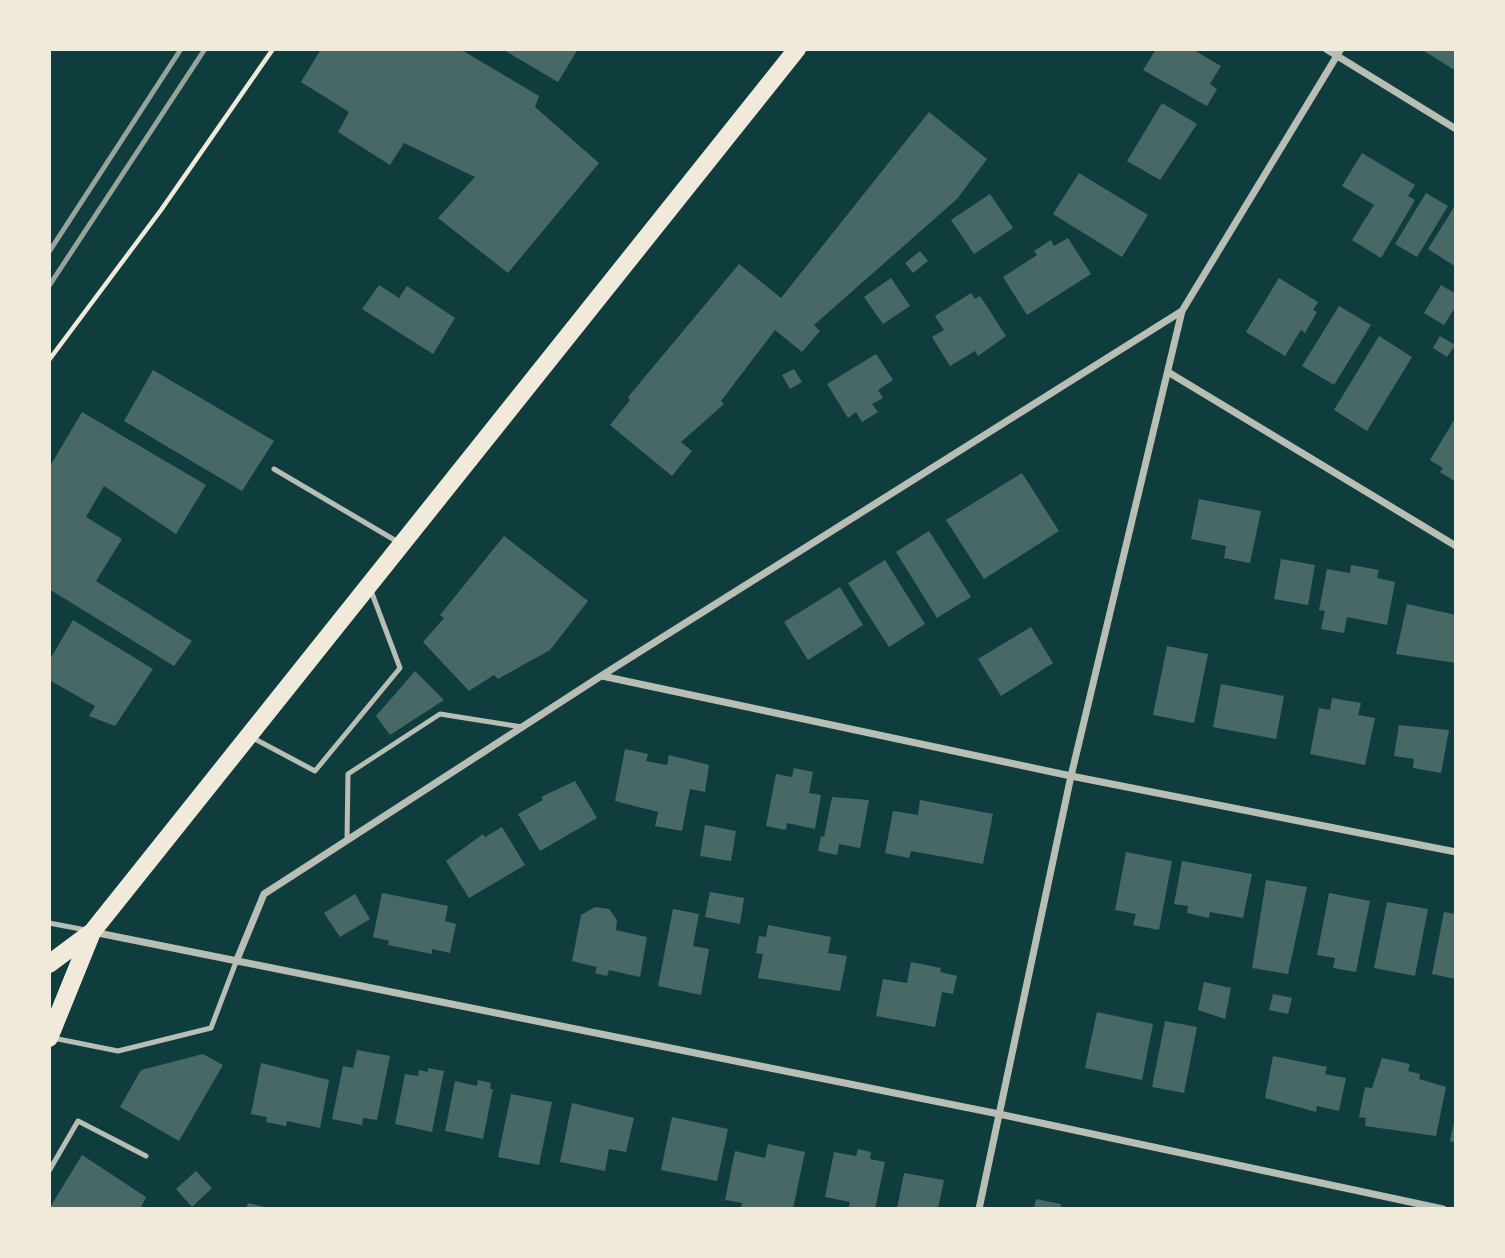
<!DOCTYPE html>
<html>
<head>
<meta charset="utf-8">
<style>
  body { margin:0 }
  #map { position:relative; width:1505px; height:1258px; overflow:hidden; background:#0f3d3e; font-family:"DejaVu Sans",sans-serif }
  canvas { display:block }
  .frame { position:absolute; inset:0; border:51px solid #f1e9da; pointer-events:none }
</style>
</head>
<body>
<div id="map">
<canvas width="1505" height="1258"></canvas>
<div class="frame"></div>
</div>
<script>
const ctx = document.querySelector('canvas').getContext('2d');
ctx.lineJoin = 'round';
function fillPath(path, color) {
  ctx.fillStyle = color;
  ctx.fill(path, 'evenodd');
}
function shape(rows) {
  const path = new Path2D();
  for (const r of rows) {
    path.moveTo(r[0], r[1]);
    for (let i = 2; i < r.length; i += 2) path.lineTo(r[i], r[i + 1]);
  }
  return path;
}
function stroke(path, color, width, dash) {
  ctx.strokeStyle = color;
  ctx.lineWidth = width;
  ctx.lineCap = dash ? 'butt' : 'round';
  ctx.setLineDash(dash || []);
  ctx.stroke(path);
}
fillPath(shape([
  [321,49,460,49,539,96,535,107,599,163,508,273,438,218,475,177,404,143,390,165,338,132,349,112,301,82],
  [502,49,578,49,558,82],
  [1156,49,1192,49,1221,66,1210,84,1217,89,1207,106,1143,70],
  [1421,49,1456,49,1456,71],
  [1162,103,1197,124,1160,180,1127,161],
  [929,112,987,159,957,199,814,325,820,331,802,352,775,330,721,401,724,404,681,442,692,451,672,476,610,425,630,400,628,397,739,264,781,298],
  [1362,153,1415,185,1408,196,1415,200,1381,258,1352,240,1374,205,1342,186],
  [1079,173,1148,215,1122,257,1053,214],
  [1426,193,1448,206,1417,257,1395,244],
  [990,194,1013,228,974,254,951,220],
  [1456,204,1456,267,1428,249],
  [1068,238,1091,274,1027,315,1003,277,1037,255,1034,251,1051,240,1054,246],
  [920,251,928,261,913,273,905,263],
  [891,278,910,306,883,324,864,297],
  [1279,278,1318,302,1313,310,1317,312,1305,333,1301,330,1285,356,1246,332],
  [379,285,399,298,407,286,455,318,433,354,362,309],
  [1441,285,1456,294,1456,306,1444,325,1424,313],
  [971,293,975,299,980,296,1006,336,978,356,975,351,950,366,932,337,944,330,935,316],
  [1339,306,1371,325,1334,385,1302,366],
  [1379,336,1412,357,1367,431,1334,410],
  [1440,336,1455,345,1447,357,1433,348],
  [876,354,893,380,878,390,883,398,872,404,878,412,862,422,856,412,848,418,827,384],
  [794,369,802,382,790,389,782,375],
  [153,370,274,441,242,491,124,421],
  [82,412,206,485,176,534,104,486,86,517,122,539,96,581,192,641,174,666,49,589,49,468],
  [1456,417,1456,482,1440,472,1443,468,1430,460],
  [1022,473,1059,531,984,579,946,520],
  [1199,499,1261,511,1250,563,1224,558,1226,546,1191,539],
  [929,531,971,597,937,618,896,552],
  [504,536,588,601,550,650,498,679,494,675,469,691,423,642,444,618,440,615],
  [1281,559,1315,565,1308,605,1274,599],
  [885,560,925,624,889,647,848,583],
  [1351,565,1379,570,1377,578,1395,582,1387,625,1347,617,1344,633,1321,629,1325,611,1319,610,1327,569,1350,573],
  [840,587,863,625,808,660,784,622],
  [1407,604,1456,615,1456,663,1396,654],
  [73,620,153,669,115,726,89,716,95,706,49,680,49,661],
  [1031,627,1053,663,1001,696,978,659],
  [1167,646,1208,654,1194,723,1153,715],
  [415,671,444,700,390,735,376,716],
  [1221,684,1284,696,1276,739,1213,727],
  [1332,698,1361,703,1358,715,1375,718,1365,765,1310,754,1319,708,1330,710],
  [1399,725,1449,730,1441,773,1413,768,1414,759,1394,756],
  [625,749,648,754,646,761,667,765,669,755,709,765,705,792,690,789,682,831,655,826,658,812,615,801],
  [794,768,813,772,809,793,821,795,815,829,787,823,786,830,766,826,776,774,792,777],
  [575,781,597,818,540,851,518,814,543,800,541,797],
  [832,797,869,800,860,848,839,844,837,855,818,851,821,836,824,837],
  [920,800,993,814,983,864,911,851,909,858,885,853,893,811,918,815],
  [705,825,736,831,731,861,700,856],
  [502,827,525,865,469,898,446,861,483,834,485,837],
  [1126,852,1172,861,1159,930,1133,925,1136,914,1115,910],
  [1182,861,1252,874,1243,918,1210,912,1209,918,1187,913,1188,906,1174,904],
  [1266,880,1307,887,1288,974,1252,968],
  [710,892,744,898,740,924,705,917],
  [382,893,448,906,445,921,456,924,450,953,432,949,432,954,388,945,389,941,373,937],
  [1329,893,1370,901,1356,972,1333,968,1335,958,1317,955],
  [355,894,370,919,340,937,324,913],
  [1387,902,1428,909,1415,976,1374,968],
  [595,907,609,909,617,920,616,930,647,937,640,977,609,970,607,976,595,973,597,967,572,961,581,915],
  [673,909,699,914,693,946,709,949,701,995,658,986],
  [1444,912,1456,914,1456,979,1432,974],
  [768,925,831,937,828,953,847,956,840,991,758,978,763,954,756,953,759,936,766,937],
  [911,962,941,968,940,972,957,976,953,994,942,992,935,1027,876,1016,883,979,907,983],
  [1204,982,1231,988,1225,1019,1198,1010],
  [1273,994,1292,998,1288,1014,1269,1010],
  [1097,1012,1153,1024,1142,1080,1085,1068],
  [1165,1021,1197,1027,1184,1093,1152,1087],
  [357,1050,390,1056,377,1120,363,1118,362,1125,332,1119,343,1066,353,1068],
  [203,1054,223,1065,179,1141,120,1107,141,1070],
  [1273,1056,1327,1067,1325,1074,1346,1078,1339,1111,1317,1106,1316,1112,1265,1098],
  [1382,1058,1410,1064,1408,1071,1420,1074,1419,1079,1446,1087,1436,1136,1365,1126,1366,1118,1359,1117,1365,1087,1372,1088],
  [261,1063,329,1080,320,1128,287,1121,286,1126,266,1122,267,1117,251,1114],
  [428,1068,444,1071,432,1132,395,1124,405,1074,418,1076,419,1070,428,1072],
  [478,1080,491,1083,490,1089,493,1089,483,1139,445,1131,455,1081,477,1086],
  [511,1094,552,1102,539,1165,498,1157],
  [572,1103,634,1118,626,1152,609,1149,605,1171,560,1162],
  [672,1117,728,1129,717,1181,661,1170],
  [1455,1117,1456,1117,1456,1143,1450,1141],
  [768,1144,805,1152,793,1209,748,1209,741,1208,742,1203,725,1200,735,1151,765,1158],
  [858,1149,871,1152,870,1159,885,1162,875,1209,848,1209,850,1202,825,1197,834,1152,856,1156],
  [82,1155,146,1197,140,1209,49,1209],
  [196,1171,212,1188,192,1207,176,1189],
  [904,1173,944,1180,938,1209,897,1209],
  [1036,1199,1061,1204,1060,1209,1034,1209],
  [248,1203,269,1208,269,1209,246,1209]
]), '#486865');
stroke(shape([
  [49,360,161,210,273,49]
]), '#f1e9da', 4.5);
stroke(shape([
  [274,469,398,542],
  [251,737,315,771,400,668,370,588],
  [347,840,348,774,440,714,522,727],
  [49,923,86,930],
  [53,1038,118,1051,211,1028,236,962],
  [49,1171,78,1121,146,1156]
]), '#b8beb3', 5);
stroke(shape([
  [1326,49,1456,129],
  [1168,372,1456,546],
  [602,676,1071,776,1456,852],
  [93,932,999,1114,1443,1209],
  [236,962,264,894,601,676,1182,311],
  [979,1209,1071,776,1182,311,1341,49]
]), '#b8beb3', 7);
stroke(shape([
  [49,964,92,932,797,49],
  [49,1038,92,932]
]), '#f1e9da', 18);
stroke(shape([
  [49,252,181,49],
  [49,286,205,49]
]), '#97a49c', 5);
</script>
</body>
</html>
